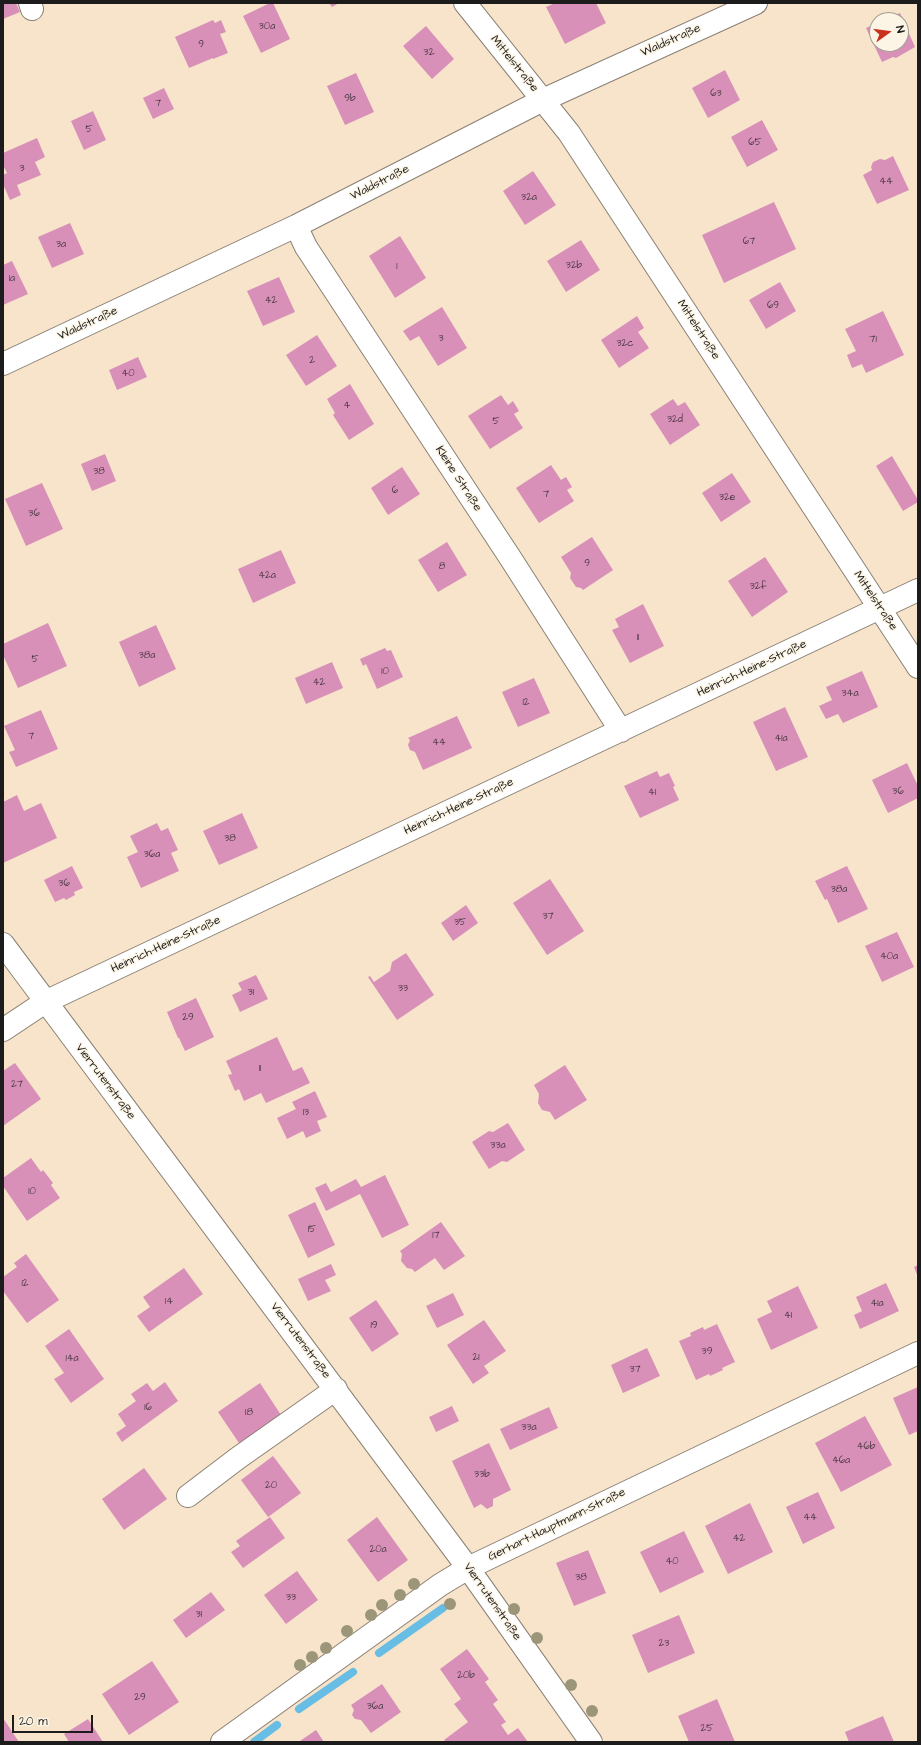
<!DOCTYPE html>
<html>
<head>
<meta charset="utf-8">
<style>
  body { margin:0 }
  #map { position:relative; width:921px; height:1745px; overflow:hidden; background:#f7e4cb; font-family:"Architects Daughter",sans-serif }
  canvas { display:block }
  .frame { position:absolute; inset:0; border:4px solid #1c1c1c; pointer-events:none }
  .north { position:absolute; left:869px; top:12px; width:40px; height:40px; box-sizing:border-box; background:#fcf5e5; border:1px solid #a29e95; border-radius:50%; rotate:76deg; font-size:11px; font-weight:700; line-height:16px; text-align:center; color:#1c1c1c }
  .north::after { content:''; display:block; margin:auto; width:14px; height:18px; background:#c8321e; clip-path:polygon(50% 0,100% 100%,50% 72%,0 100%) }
  .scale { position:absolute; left:12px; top:1715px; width:81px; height:18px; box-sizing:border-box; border:2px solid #1c1c1c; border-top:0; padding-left:5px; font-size:12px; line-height:14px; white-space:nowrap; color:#1c1c1c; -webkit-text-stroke:3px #fcf5e5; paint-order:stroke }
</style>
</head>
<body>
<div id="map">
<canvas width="921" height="1745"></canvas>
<div class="frame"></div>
<div class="north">N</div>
<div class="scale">20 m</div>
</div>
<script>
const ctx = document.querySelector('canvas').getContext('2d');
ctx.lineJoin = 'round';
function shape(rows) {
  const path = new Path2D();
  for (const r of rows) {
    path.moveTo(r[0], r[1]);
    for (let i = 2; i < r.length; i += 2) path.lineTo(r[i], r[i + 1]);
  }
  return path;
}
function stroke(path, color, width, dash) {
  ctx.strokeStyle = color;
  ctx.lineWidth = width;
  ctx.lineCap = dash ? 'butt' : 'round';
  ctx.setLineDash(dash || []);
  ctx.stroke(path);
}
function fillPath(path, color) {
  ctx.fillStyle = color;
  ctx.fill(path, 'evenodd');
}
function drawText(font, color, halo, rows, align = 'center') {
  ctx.font = font + ' "Architects Daughter",sans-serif';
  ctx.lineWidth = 3;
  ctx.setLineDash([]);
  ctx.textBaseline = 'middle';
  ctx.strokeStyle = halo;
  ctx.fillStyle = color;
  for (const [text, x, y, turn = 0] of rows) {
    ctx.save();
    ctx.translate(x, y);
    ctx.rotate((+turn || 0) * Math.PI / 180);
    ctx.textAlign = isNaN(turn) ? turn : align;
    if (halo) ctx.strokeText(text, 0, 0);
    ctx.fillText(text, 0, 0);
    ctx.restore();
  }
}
stroke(shape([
  [379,1653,443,1608],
  [299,1709,353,1672],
  [254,1742,277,1725]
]), '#68bde4', 8);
fillPath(shape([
  [3,3,16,3,20,12,3,19],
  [270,3,273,3,290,39,261,53,243,16],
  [329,3,339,3,332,7],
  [555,3,596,3,606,23,565,44,546,7],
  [900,13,915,47,896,58,893,57,882,62,866,28,877,23,877,44,901,44,901,20,877,20,888,15,889,18],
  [213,20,215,23,221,20,226,32,220,34,228,53,213,59,213,58,189,68,175,37],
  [426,26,454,59,432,79,403,46],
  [725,70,740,100,708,118,692,88],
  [356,73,374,112,345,125,327,86],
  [164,88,174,109,153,119,143,98],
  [93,111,106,140,84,150,71,121],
  [762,120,778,150,747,167,731,137],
  [37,138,45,157,35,162,41,175,17,185,21,195,10,200,3,184,3,175,7,173,3,165,3,153],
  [893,156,909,190,877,204,863,175,872,170,871,167,873,162,880,159,885,160],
  [533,171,556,205,525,225,503,191],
  [774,202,796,249,724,283,702,235],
  [70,223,84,254,52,268,38,237],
  [400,236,426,278,395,298,369,256],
  [581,240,600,270,566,292,547,261],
  [12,261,28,294,3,305,3,265],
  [279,277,295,312,263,326,247,291],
  [780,282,796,311,766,329,749,300],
  [442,307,467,348,438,366,419,336,410,341,403,331],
  [883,311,904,355,866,373,862,364,852,368,847,355,856,351,845,329],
  [637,316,644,328,638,332,649,348,619,368,601,340],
  [317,335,337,366,306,386,286,355],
  [138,357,147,377,117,390,109,370],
  [350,384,374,424,349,440,333,415,335,413,327,399],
  [501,395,508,405,513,401,519,411,514,414,523,428,490,449,468,416],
  [673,399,678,406,685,402,700,425,670,445,650,414],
  [105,454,116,481,92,491,81,464],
  [892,456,918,500,918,502,903,511,876,466],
  [551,465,561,480,566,477,572,487,567,490,574,501,539,523,516,488],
  [402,467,420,494,388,515,371,488],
  [732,473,751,502,721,522,702,493],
  [42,483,63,529,26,546,5,499],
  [592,537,613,570,583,590,581,588,576,587,570,578,571,573,561,557],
  [447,542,467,575,438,592,418,560],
  [281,550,296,583,253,603,238,569],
  [765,557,788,592,752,617,728,581],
  [643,604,664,646,630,663,612,630,619,627,615,619],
  [48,623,67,666,18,688,3,655,3,644],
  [156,625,176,669,139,687,119,642],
  [385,648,387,651,391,650,403,677,377,689,366,664,363,666,360,659],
  [332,662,343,688,306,704,295,678],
  [862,671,878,707,843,723,838,714,826,719,819,706,832,700,826,687],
  [534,678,550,713,518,727,502,692],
  [785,707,808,757,776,771,753,722],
  [41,710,58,749,16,767,9,752,15,750,4,726],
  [457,716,472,748,423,770,415,752,410,750,408,745,410,740,408,738],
  [907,763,918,786,918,798,888,813,872,780],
  [657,771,660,777,669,773,675,786,673,787,679,800,640,818,624,786],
  [17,795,24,811,41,803,57,838,3,863,3,802],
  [242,813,258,848,219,865,203,831],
  [157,823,161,831,168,828,178,850,171,853,179,871,141,888,127,857,138,852,130,836],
  [72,866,83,888,74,892,75,895,66,900,64,898,55,902,44,880],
  [847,866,868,909,838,923,827,899,825,900,815,881],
  [550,879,584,931,547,955,513,903],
  [466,905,478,923,453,941,441,923],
  [897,932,914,967,882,982,865,946],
  [406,953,434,995,397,1020,368,977,370,976,374,982,390,971,392,962],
  [256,975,268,999,240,1012,232,995,242,990,238,983],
  [196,998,214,1037,185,1051,179,1038,178,1038,167,1012],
  [277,1037,293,1071,302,1067,310,1083,266,1103,261,1093,244,1101,239,1089,235,1091,228,1075,232,1074,226,1061],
  [15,1063,41,1099,3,1126,3,1071],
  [565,1065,587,1100,555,1120,550,1112,542,1110,538,1103,539,1094,534,1085],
  [315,1091,327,1117,317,1121,321,1131,306,1138,303,1131,287,1139,277,1118,296,1109,292,1102],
  [508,1123,525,1150,507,1162,502,1161,489,1169,472,1142,489,1131,493,1132],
  [31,1158,41,1172,43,1170,53,1183,51,1185,60,1198,27,1221,3,1186,3,1178],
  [385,1175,409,1225,382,1238,360,1194,326,1211,315,1188,326,1183,331,1192,356,1179,361,1187],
  [315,1202,335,1245,308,1258,288,1215],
  [441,1222,465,1256,444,1270,435,1258,415,1272,412,1269,407,1268,401,1261,402,1254,400,1251],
  [26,1254,59,1300,27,1323,3,1291,3,1277,17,1267,14,1263],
  [331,1264,336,1275,325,1280,331,1291,308,1301,298,1279],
  [918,1265,918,1277,914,1267],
  [184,1268,203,1294,149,1332,137,1316,150,1307,143,1297],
  [886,1283,899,1311,860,1329,854,1315,862,1311,856,1297],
  [798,1286,818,1328,771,1350,757,1319,772,1312,767,1301],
  [453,1293,464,1315,437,1328,426,1306],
  [376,1300,399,1334,372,1352,349,1318],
  [484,1320,506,1351,484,1366,489,1373,473,1384,447,1345],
  [717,1324,735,1362,722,1368,723,1370,710,1376,709,1374,696,1380,679,1341,691,1336,690,1333,703,1327,704,1330],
  [69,1329,104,1379,71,1403,54,1379,64,1373,45,1346],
  [647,1348,660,1376,623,1393,611,1365],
  [165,1382,178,1401,122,1442,116,1433,126,1426,118,1414,136,1401,131,1394,147,1383,153,1391],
  [260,1383,281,1415,239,1443,218,1412],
  [918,1387,918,1431,909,1435,893,1398],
  [452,1406,459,1421,436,1432,429,1417],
  [549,1407,558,1428,510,1450,500,1429],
  [865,1416,892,1465,841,1492,815,1443],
  [489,1443,511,1490,493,1499,493,1506,487,1509,481,1504,474,1508,452,1461],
  [273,1456,301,1493,268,1517,241,1480],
  [144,1468,167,1499,124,1530,102,1499],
  [818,1492,835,1528,803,1544,786,1507],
  [750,1503,773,1552,728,1574,705,1526],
  [270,1517,285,1538,243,1568,231,1552,240,1546,236,1541],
  [377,1517,408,1560,378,1582,347,1540],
  [684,1531,704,1572,660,1593,640,1552],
  [588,1550,606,1593,574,1606,556,1563],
  [297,1571,318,1600,286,1624,264,1595],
  [211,1592,225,1610,186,1638,173,1620],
  [679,1615,695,1653,648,1673,632,1635],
  [467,1649,489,1679,485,1682,498,1700,493,1704,506,1722,501,1725,508,1735,518,1728,528,1742,446,1742,444,1740,468,1722,454,1704,461,1699,440,1669],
  [152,1661,179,1702,129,1735,102,1694],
  [382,1684,401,1712,371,1733,361,1720,355,1719,352,1715,354,1710,351,1705],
  [717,1699,735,1742,689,1742,678,1716],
  [883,1716,894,1742,849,1742,845,1732],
  [3,1718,19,1742,3,1742],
  [88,1719,103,1742,69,1742,64,1734],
  [316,1730,324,1742,301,1742,300,1741]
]), '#d890b9');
const minor = shape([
  [30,3,32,9],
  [465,3,569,133,918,667],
  [296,226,306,247,511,559,621,731],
  [3,364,296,226,543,100,756,3],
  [3,944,468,1568,591,1742],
  [3,1030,45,1002,918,590],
  [188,1496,238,1458,336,1389],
  [222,1742,440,1585,468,1568,918,1353]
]);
stroke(minor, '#8a8074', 24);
stroke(minor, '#fff', 22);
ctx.fillStyle = '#9b967a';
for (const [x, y] of [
  [414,1584],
  [400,1595],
  [450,1604],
  [382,1605],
  [514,1609],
  [371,1615],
  [347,1631],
  [537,1638],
  [326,1648],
  [312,1657],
  [300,1665],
  [571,1685],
  [592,1711]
]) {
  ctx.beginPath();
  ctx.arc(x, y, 6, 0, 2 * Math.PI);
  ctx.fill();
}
drawText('10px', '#4b3943', null, [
  ["30a",267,27],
  ["9",201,45],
  ["32",429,53],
  ["63",716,94],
  ["9b",350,99],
  ["7",158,104],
  ["5",89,130],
  ["65",755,143],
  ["3",22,169],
  ["44",886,182],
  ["32a",529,198],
  ["67",749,242],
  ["3a",61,245],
  ["32b",574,266],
  ["1",397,267],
  ["1a",12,279],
  ["42",271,301],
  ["69",773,306],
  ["3",441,339],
  ["71",873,340],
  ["32c",625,344],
  ["2",312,361],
  ["40",128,374],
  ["4",347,406],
  ["32d",675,420],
  ["5",496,422],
  ["38",99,472],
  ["6",395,491],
  ["7",546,495],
  ["32e",727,498],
  ["36",34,514],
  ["9",587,564],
  ["8",442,567],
  ["42a",267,576],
  ["32f",758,587],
  ["11",638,638],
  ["38a",147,656],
  ["5",35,660],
  ["10",385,672],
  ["42",319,683],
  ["34a",850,694],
  ["12",526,703],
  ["7",31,737],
  ["41a",781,739],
  ["44",439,743],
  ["36",898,792],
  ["41",652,793],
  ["38",230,839],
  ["36a",152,855],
  ["36",64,884],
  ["38a",839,890],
  ["37",548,917],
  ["35",460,923],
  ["40a",889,957],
  ["33",403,989],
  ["31",251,993],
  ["29",188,1018],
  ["11",260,1069],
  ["27",17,1085],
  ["13",306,1113],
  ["33a",498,1146],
  ["10",32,1192],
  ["15",312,1230],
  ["17",436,1236],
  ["12",25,1284],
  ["14",169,1302],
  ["41a",877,1304],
  ["41",788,1316],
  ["19",374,1326],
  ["39",707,1352],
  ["21",476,1358],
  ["14a",72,1359],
  ["37",635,1370],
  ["16",148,1408],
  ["18",249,1413],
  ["33a",529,1428],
  ["46b",866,1447],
  ["46a",841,1461],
  ["33b",482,1475],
  ["20",271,1486],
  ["44",810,1518],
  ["42",739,1539],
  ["20a",378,1550],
  ["40",672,1562],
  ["38",581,1578],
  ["33",291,1598],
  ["31",199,1615],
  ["23",664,1644],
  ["20b",466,1676],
  ["29",140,1698],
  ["36a",375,1707],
  ["25",707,1729]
]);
drawText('12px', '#1c1c1c', '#fcf5e5', [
  ["Waldstraße",671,41,-24],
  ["Mittelstraße",514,64,51],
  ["Waldstraße",380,183,-27],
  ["Waldstraße",88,324,-25],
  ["Mittelstraße",698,330,57],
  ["Kleine Straße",458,479,57],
  ["Mittelstraße",875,601,56],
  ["Heinrich-Heine-Straße",752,669,-25],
  ["Heinrich-Heine-Straße",459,807,-25],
  ["Heinrich-Heine-Straße",166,945,-25],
  ["Vierrutenstraße",105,1082,53],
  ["Vierrutenstraße",300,1341,53],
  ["Gerhart-Hauptmann-Straße",557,1525,-26],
  ["Vierrutenstraße",492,1602,55]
]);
</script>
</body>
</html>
